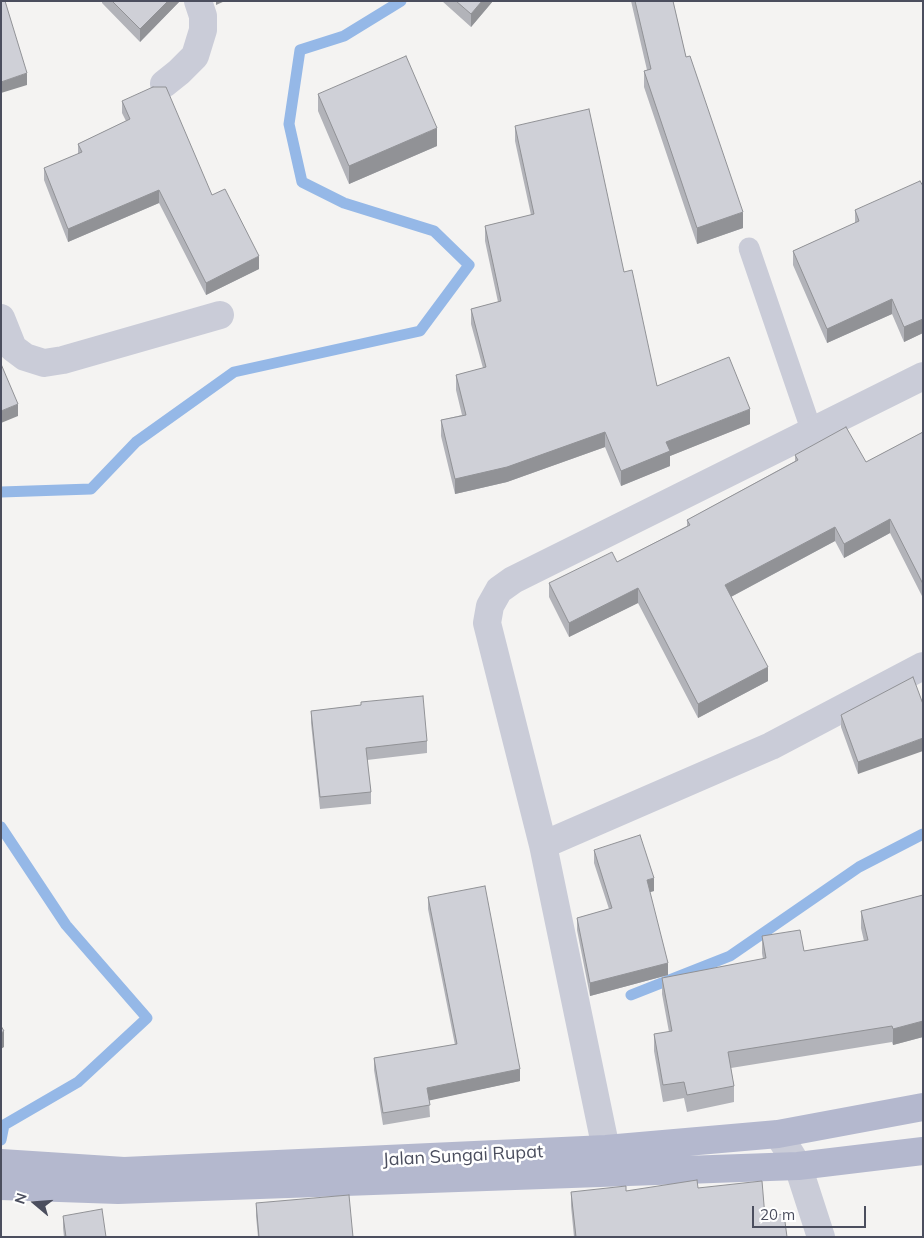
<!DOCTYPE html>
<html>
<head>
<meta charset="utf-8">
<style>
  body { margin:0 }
  #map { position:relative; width:924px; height:1238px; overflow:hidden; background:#f4f3f2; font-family:Mulish,sans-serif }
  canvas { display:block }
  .frame { position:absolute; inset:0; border:2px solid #4b4e5e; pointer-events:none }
  .north { position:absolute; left:10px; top:1178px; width:50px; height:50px; -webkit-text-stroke:4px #fff; paint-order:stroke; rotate:288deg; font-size:14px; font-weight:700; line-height:20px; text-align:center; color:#4b4e5e }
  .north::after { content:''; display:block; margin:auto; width:18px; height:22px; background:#4b4e5e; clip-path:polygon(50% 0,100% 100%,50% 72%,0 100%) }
  .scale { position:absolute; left:752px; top:1206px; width:114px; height:22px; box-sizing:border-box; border:2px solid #4b4e5e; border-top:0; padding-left:6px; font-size:15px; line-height:18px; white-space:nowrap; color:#4b4e5e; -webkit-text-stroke:4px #fff; paint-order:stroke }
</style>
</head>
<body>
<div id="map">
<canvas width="924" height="1238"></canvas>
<div class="frame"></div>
<div class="north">N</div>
<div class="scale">20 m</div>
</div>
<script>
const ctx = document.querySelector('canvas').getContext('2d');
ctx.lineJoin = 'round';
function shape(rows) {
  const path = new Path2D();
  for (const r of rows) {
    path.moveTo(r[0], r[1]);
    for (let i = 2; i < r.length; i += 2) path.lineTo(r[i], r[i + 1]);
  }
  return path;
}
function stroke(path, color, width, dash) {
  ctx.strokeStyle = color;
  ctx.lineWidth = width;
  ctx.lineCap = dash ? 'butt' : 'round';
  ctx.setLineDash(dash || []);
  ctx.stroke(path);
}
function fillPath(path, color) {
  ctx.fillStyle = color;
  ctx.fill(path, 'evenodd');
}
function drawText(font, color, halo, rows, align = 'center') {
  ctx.font = font + ' Mulish,sans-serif';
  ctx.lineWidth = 5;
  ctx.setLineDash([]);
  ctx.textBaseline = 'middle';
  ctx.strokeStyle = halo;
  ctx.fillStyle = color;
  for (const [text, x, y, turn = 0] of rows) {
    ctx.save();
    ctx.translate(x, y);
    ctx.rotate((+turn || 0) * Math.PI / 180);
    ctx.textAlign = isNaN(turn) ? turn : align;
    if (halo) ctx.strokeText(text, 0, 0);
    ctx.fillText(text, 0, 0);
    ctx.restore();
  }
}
stroke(shape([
  [1,492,91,489,136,442,234,372,420,331,469,265,434,231,344,203,302,182,289,124,300,50,344,36,401,1],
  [1,827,66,925,147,1018,78,1082,4,1125,1,1140],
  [631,995,730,956,859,867,923,834]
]), '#95b8e7', 11);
stroke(shape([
  [749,248,812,432]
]), '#caccd8', 21);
stroke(shape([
  [164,84,179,72,195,56,203,30,203,16,198,1],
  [1,318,13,348,25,357,44,363,63,360,220,315],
  [543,845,771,746,923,666],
  [778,1134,798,1166,821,1237],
  [608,1172,606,1149,543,845,487,623,490,606,499,590,513,580,923,376]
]), '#caccd8', 28);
stroke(shape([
  [1,1163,124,1171,606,1149,778,1134,923,1107],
  [1,1186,118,1190,798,1166,923,1151]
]), '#b4b8ce', 28);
fillPath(shape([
  [102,1,180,1,140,42,102,3],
  [442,1,493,1,471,27],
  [631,1,673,1,686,57,743,228,697,244,644,87,644,71,647,70],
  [318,94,437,146,349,184,318,111],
  [122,101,212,195,259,269,206,295,159,203,68,242,44,180,44,168,78,154,78,144,126,121,122,113],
  [515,126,624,272,657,386,750,424,670,456,670,466,621,486,605,447,507,482,455,494,441,436,441,420,462,415,456,390,456,375,483,368,471,324,471,309,498,302,485,241,485,226,531,215,515,141],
  [923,186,923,333,904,342,892,314,827,343,793,265,793,251,855,223,855,210],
  [923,432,923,598,890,533,844,558,835,541,731,597,768,681,698,718,638,603,569,637,549,597,549,583,617,562,687,526,687,520,795,461,795,455,866,462],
  [923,704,858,774,841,727,841,715],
  [361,705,427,741,427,753,367,760,371,792,371,804,320,809,311,723,311,711],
  [594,850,654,891,649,892,668,975,590,996,577,930,577,918,609,909,594,863],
  [923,895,923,1037,893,1045,892,1042,731,1068,734,1086,734,1102,687,1112,684,1098,663,1102,654,1051,654,1034,669,1032,662,994,662,978,763,959,762,953,762,936,804,951,864,941,861,928,861,911],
  [428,897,520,1081,429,1100,430,1117,383,1125,374,1070,374,1058,455,1045,428,909],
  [698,1188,765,1217,787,1237,574,1237,571,1206,571,1192,626,1191],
  [256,1203,353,1237,258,1237,256,1216],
  [63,1216,106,1237,64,1237,63,1228]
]), '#b2b3b9');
fillPath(shape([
  [168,1,180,1,140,42,140,29],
  [216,1,225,1,216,5],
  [482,1,493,1,471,27,471,14],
  [27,73,27,85,1,93,1,82],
  [437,128,437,146,349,184,349,166],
  [159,190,159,203,68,242,68,229],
  [743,212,743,228,697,244,697,228],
  [259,256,259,269,206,295,206,283],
  [892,299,892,314,827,343,827,329],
  [923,319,923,333,904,342,904,327],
  [18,404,18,416,1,423,1,411],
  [750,409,750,424,670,456,670,466,621,486,621,471,666,442],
  [605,432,605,447,507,482,455,494,455,479],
  [890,519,890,533,844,558,844,544],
  [835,527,835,541,725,600,725,585],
  [638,588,638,603,569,637,569,623],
  [768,667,768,681,698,718,698,704],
  [923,738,923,751,858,774,858,762],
  [654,878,654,891,647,893,647,880],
  [668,963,668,975,590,996,590,983],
  [923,1021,923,1037,893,1045,893,1029],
  [4,1031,4,1047,1,1049,1,1033],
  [520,1069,520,1081,427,1101,427,1088]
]), '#919296');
const building = shape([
  [1,1,5,1,27,73,1,82,1,1],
  [112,1,168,1,140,29,112,1],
  [456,1,482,1,471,14,456,1],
  [635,1,673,1,686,57,690,56,743,212,697,228,644,71,651,69,635,1],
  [406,56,437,128,349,166,318,94,406,56],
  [153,87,166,87,212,195,225,189,259,256,206,283,159,190,68,229,44,168,82,152,78,144,130,119,122,101,153,87],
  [589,109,624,272,632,270,657,386,729,357,750,409,666,442,670,451,621,471,605,432,507,467,455,479,441,420,466,415,456,375,486,367,471,309,501,301,485,226,534,214,515,126,589,109],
  [920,181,923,186,923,319,904,327,892,299,827,329,793,251,859,221,855,210,920,181],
  [1,364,18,404,1,411,1,364],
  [846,427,866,462,923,432,923,584,890,519,844,544,835,527,725,585,768,667,698,704,638,588,569,623,549,583,612,552,617,562,690,525,687,520,798,460,795,455,846,427],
  [913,677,923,704,923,738,858,762,841,715,913,677],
  [423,696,427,741,366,748,371,792,320,797,311,711,361,705,361,702,423,696],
  [640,835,654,878,647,880,668,963,590,983,577,918,612,908,594,850,640,835],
  [485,886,520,1069,427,1088,430,1105,383,1113,374,1058,457,1044,428,897,485,886],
  [923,895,923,1021,893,1029,892,1026,728,1052,734,1086,687,1095,684,1082,663,1085,654,1034,672,1031,662,978,766,958,762,936,800,930,804,951,868,940,861,911,923,895],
  [1,1026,4,1031,1,1033,1,1026],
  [697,1180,698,1188,762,1181,765,1217,784,1214,787,1237,576,1237,571,1192,626,1186,626,1191,697,1180],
  [349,1195,353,1237,259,1237,256,1203,349,1195],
  [102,1209,106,1237,66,1237,63,1216,102,1209]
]);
fillPath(building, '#cfd0d7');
stroke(building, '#919296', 1);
drawText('18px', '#4b4e5e', '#fff', [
  ["Jalan Sungai Rupat",463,1156,-3]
]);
</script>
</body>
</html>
